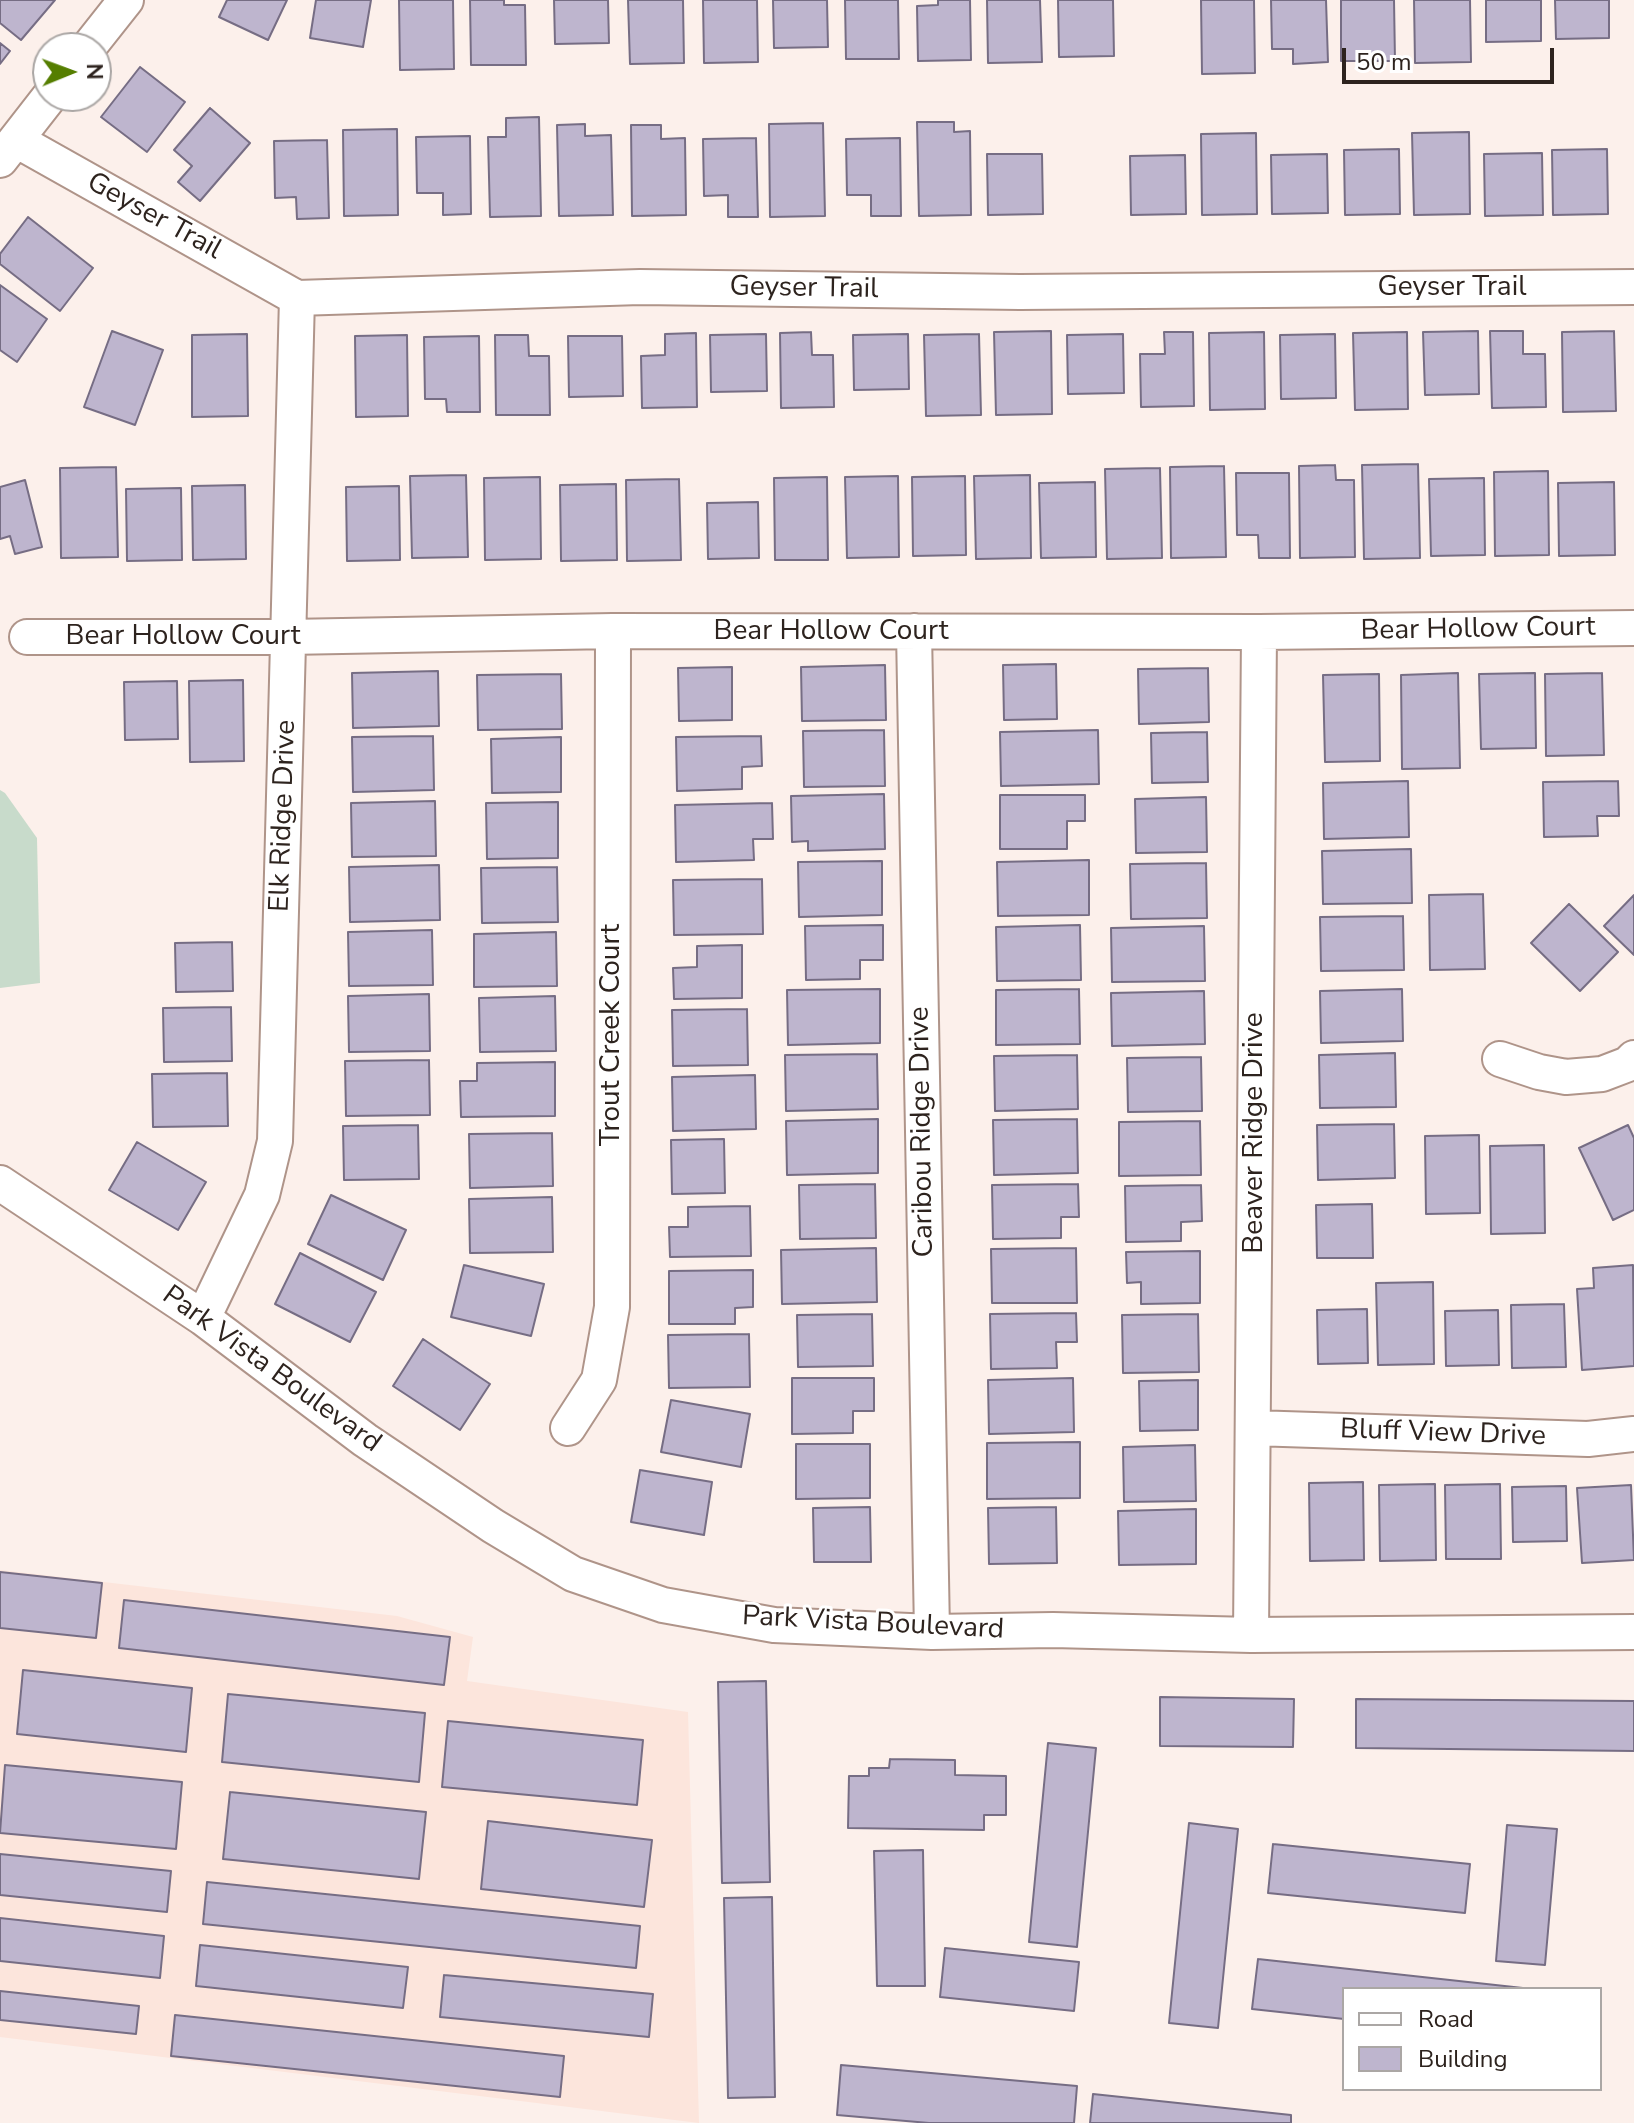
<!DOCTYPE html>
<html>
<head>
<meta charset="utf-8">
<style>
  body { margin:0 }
  #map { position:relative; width:1634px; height:2123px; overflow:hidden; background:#fcf0eb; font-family:"Nunito Sans",sans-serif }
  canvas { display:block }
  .legend { position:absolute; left:1342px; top:1987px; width:260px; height:104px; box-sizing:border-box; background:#fff; border:2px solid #aba7a5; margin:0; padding:10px 14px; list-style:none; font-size:24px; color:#2d231e }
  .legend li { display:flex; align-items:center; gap:16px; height:40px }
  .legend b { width:40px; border:2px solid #aba7a5 }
  .north { position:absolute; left:32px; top:32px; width:80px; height:80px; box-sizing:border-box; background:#fff; border:2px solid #aba7a5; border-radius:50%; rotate:89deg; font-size:22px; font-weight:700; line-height:32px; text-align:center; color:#2d231e }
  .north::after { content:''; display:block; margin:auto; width:28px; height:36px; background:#557e00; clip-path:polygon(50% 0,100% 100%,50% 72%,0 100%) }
  .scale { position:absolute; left:1342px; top:48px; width:212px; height:36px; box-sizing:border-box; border:4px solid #2d231e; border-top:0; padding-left:10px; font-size:24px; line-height:28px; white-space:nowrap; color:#2d231e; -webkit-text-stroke:6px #fff; paint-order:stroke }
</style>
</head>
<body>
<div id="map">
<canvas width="1634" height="2123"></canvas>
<ul class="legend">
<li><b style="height:10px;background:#fff"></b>Road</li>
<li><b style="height:22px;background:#beb5ce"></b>Building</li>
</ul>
<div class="north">N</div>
<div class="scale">50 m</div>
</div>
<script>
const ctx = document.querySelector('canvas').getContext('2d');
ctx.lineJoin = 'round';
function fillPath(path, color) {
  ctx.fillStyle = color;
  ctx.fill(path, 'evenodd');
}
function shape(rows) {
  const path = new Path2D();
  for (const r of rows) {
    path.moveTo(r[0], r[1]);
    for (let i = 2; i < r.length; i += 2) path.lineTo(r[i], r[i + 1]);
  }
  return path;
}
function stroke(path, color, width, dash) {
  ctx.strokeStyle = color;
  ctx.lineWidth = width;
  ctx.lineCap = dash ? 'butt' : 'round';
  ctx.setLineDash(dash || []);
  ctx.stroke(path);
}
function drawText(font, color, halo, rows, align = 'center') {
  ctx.font = font + ' "Nunito Sans",sans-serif';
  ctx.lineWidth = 6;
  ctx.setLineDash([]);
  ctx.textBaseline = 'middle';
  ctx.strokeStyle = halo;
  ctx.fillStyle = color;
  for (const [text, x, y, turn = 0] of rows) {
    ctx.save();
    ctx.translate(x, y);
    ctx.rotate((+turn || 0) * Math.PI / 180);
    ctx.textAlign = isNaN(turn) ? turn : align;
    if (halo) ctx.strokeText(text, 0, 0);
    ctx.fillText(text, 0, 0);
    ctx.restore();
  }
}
fillPath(shape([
  [0,1570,397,1616,473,1637,467,1681,688,1712,699,2123,0,2037]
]), '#fce5dc');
fillPath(shape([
  [0,790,5,793,37,838,40,983,0,988]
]), '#c8dbcb');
const building = shape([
  [0,0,55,0,21,40,0,23,0,0],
  [227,0,287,0,268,40,219,17,227,0],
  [316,0,371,0,363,47,310,38,316,0],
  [399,0,453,0,454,69,400,70,399,0],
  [470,0,504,0,504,5,525,5,526,65,471,65,470,0],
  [554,0,608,0,609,43,555,44,554,0],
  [628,0,683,0,684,63,630,64,628,0],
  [703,0,757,0,758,62,704,63,703,0],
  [773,0,827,0,828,47,774,48,773,0],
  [845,0,898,0,899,59,846,59,845,0],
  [938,0,970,0,971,60,918,61,917,6,938,5,938,0],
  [987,0,1040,0,1042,62,988,63,987,0],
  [1058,0,1113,0,1114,56,1059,57,1058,0],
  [1201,0,1254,0,1255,73,1202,74,1201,0],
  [1271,0,1326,0,1328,62,1293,64,1293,49,1272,49,1271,0],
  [1341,0,1394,0,1395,61,1341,61,1341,0],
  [1414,0,1470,0,1471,62,1415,63,1414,0],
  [1486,0,1541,0,1541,41,1486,42,1486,0],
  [1555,0,1609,0,1609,38,1556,39,1555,0],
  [0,43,10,51,0,64,0,43],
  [140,67,185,102,147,152,101,117,140,67],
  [210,108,250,143,200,201,178,182,192,166,174,150,210,108],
  [539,117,541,216,490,217,488,137,506,137,506,118,539,117],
  [917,122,954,122,954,132,970,131,971,215,919,216,917,122],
  [823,123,825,216,770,217,769,124,823,123],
  [585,124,585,136,611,135,613,215,559,216,557,125,585,124],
  [631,125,661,125,661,139,685,138,686,215,632,216,631,125],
  [397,129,398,215,344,216,343,130,397,129],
  [1469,132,1470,214,1414,215,1412,133,1469,132],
  [1256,133,1257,214,1202,215,1201,134,1256,133],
  [470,136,471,214,443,215,443,193,417,193,416,137,470,136],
  [756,138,758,217,728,217,728,195,704,196,703,139,756,138],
  [900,138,901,216,871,216,871,195,847,195,846,139,900,138],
  [327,140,329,218,297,219,296,197,275,198,274,141,327,140],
  [1399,149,1400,214,1345,215,1344,150,1399,149],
  [1607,149,1608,214,1553,215,1552,150,1607,149],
  [1542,153,1543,215,1485,216,1484,154,1542,153],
  [987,154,1042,154,1043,214,988,215,987,154],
  [1327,154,1328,213,1272,214,1271,155,1327,154],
  [1185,155,1186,214,1131,215,1130,156,1185,155],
  [28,217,93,268,60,311,0,264,0,254,28,217],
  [0,285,47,319,17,362,0,350,0,285],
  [112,331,163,350,135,425,84,407,112,331],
  [1051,331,1052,414,996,415,994,332,1051,331],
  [1478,331,1479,394,1425,395,1423,332,1478,331],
  [1490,331,1523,331,1523,354,1545,354,1546,407,1492,408,1490,331],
  [1614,331,1616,411,1563,412,1562,332,1614,331],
  [811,332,812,355,833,355,834,407,781,408,780,333,811,332],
  [1164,332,1193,332,1194,406,1141,407,1140,354,1165,354,1164,332],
  [1264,332,1265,409,1210,410,1209,333,1264,332],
  [1407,332,1408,409,1355,410,1353,333,1407,332],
  [696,333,697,407,642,408,641,356,665,355,665,334,696,333],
  [247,334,248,416,192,417,192,335,247,334],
  [766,334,767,391,711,392,710,335,766,334],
  [908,334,909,389,854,390,853,335,908,334],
  [979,334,981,415,926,416,924,335,979,334],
  [1123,334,1124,393,1068,394,1067,335,1123,334],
  [1335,334,1336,398,1281,399,1280,335,1335,334],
  [407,335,408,416,356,417,355,336,407,335],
  [495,335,528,335,529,356,549,356,550,415,496,415,495,335],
  [479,336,480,412,447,412,446,399,425,399,424,337,479,336],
  [568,336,622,336,623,396,569,397,568,336],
  [1418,464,1420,558,1364,559,1362,465,1418,464],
  [1335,465,1336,480,1354,480,1355,557,1300,558,1299,466,1335,465],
  [1224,466,1226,557,1171,558,1170,467,1224,466],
  [116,467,118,557,61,558,60,468,116,467],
  [1160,468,1162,558,1107,559,1105,469,1160,468],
  [1548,471,1549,555,1495,556,1494,472,1548,471],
  [1236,473,1289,473,1290,558,1259,558,1258,535,1237,535,1236,473],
  [466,475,468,557,412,558,410,476,466,475],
  [1030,475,1031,558,976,559,974,476,1030,475],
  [898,476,899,557,847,558,845,477,898,476],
  [965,476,966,555,913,556,912,477,965,476],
  [540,477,541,559,485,560,484,478,540,477],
  [827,477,828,560,775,560,774,478,827,477],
  [1484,478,1485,555,1431,556,1429,479,1484,478],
  [679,479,681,560,627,561,626,480,679,479],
  [25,480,42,547,15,554,10,536,0,539,0,487,25,480],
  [1095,482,1096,557,1041,558,1039,483,1095,482],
  [1614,482,1615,555,1559,556,1558,483,1614,482],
  [616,484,617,560,561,561,560,485,616,484],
  [245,485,246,559,193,560,192,486,245,485],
  [399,486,400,560,347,561,346,487,399,486],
  [181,488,182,560,127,561,126,489,181,488],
  [758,502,759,558,708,559,707,503,758,502],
  [1056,664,1057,719,1004,720,1003,665,1056,664],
  [885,665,886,720,802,721,801,667,885,665],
  [732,667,732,720,679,721,678,668,732,667],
  [1208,668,1209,722,1139,724,1138,669,1208,668],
  [438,671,439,726,353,728,352,673,438,671],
  [1458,673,1460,768,1402,769,1401,675,1458,673],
  [1535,673,1536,748,1481,749,1479,674,1535,673],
  [1602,673,1604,755,1546,756,1545,674,1602,673],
  [561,674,562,729,478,730,477,675,561,674],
  [1379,674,1380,761,1325,762,1323,675,1379,674],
  [243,680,244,761,190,762,189,681,243,680],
  [177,681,178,739,125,740,124,682,177,681],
  [884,730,885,786,804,787,803,731,884,730],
  [1098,730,1099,784,1001,786,1000,732,1098,730],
  [1207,732,1208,782,1152,783,1151,733,1207,732],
  [433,736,434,790,353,792,352,737,433,736],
  [761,736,762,766,742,767,742,789,677,791,676,737,761,736],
  [561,737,561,792,492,793,491,739,561,737],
  [1408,781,1409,837,1324,839,1323,783,1408,781],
  [1618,781,1619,816,1597,816,1598,836,1544,837,1543,782,1618,781],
  [884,794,885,849,808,851,808,841,792,842,791,796,884,794],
  [1000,795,1085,795,1085,821,1067,821,1067,849,1000,849,1000,795],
  [1206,797,1207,852,1136,853,1135,799,1206,797],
  [435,801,436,856,352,857,351,803,435,801],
  [558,802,558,858,487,859,486,803,558,802],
  [772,803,773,839,753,839,754,860,676,862,675,805,772,803],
  [1411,849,1412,903,1323,904,1322,851,1411,849],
  [1089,860,1089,915,998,916,997,862,1089,860],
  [882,861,882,915,799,917,798,862,882,861],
  [1206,863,1207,918,1131,919,1130,864,1206,863],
  [439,865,440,920,350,922,349,867,439,865],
  [557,867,558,922,482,923,481,868,557,867],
  [762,879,763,934,674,935,673,880,762,879],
  [1483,894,1485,969,1430,970,1429,895,1483,894],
  [1634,895,1634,955,1604,926,1634,895],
  [1569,904,1618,952,1580,991,1531,943,1569,904],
  [1403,916,1404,970,1321,971,1320,917,1403,916],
  [883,925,883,960,860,960,860,979,806,980,805,926,883,925],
  [1080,925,1081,980,997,981,996,927,1080,925],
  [1204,926,1205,981,1112,982,1111,928,1204,926],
  [432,930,433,985,349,986,348,932,432,930],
  [556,932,557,986,474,987,474,934,556,932],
  [232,942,233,991,176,992,175,943,232,942],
  [742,945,742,998,674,999,673,968,697,967,697,946,742,945],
  [880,989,880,1043,788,1045,787,990,880,989],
  [1079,989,1080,1044,996,1045,996,990,1079,989],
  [1402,989,1403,1041,1321,1043,1320,991,1402,989],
  [1204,991,1205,1044,1112,1046,1111,993,1204,991],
  [429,994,430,1051,349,1052,348,996,429,994],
  [555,996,556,1051,480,1052,479,998,555,996],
  [231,1007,232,1061,164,1062,163,1008,231,1007],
  [747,1009,748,1065,673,1066,672,1010,747,1009],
  [1395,1053,1396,1107,1320,1108,1319,1055,1395,1053],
  [877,1054,878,1109,786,1111,785,1055,877,1054],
  [1077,1055,1078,1109,995,1111,994,1056,1077,1055],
  [1201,1057,1202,1111,1128,1112,1127,1058,1201,1057],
  [429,1060,430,1115,346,1116,345,1061,429,1060],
  [555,1062,555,1116,461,1117,460,1081,477,1081,477,1063,555,1062],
  [227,1073,228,1126,153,1127,152,1074,227,1073],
  [755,1075,756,1129,673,1131,672,1077,755,1075],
  [878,1119,878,1173,787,1175,786,1121,878,1119],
  [1077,1119,1078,1173,994,1175,993,1120,1077,1119],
  [1200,1121,1201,1175,1119,1176,1119,1122,1200,1121],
  [1394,1124,1395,1178,1318,1180,1317,1125,1394,1124],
  [418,1125,419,1179,344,1180,343,1126,418,1125],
  [1628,1125,1634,1138,1634,1210,1613,1220,1579,1148,1628,1125],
  [552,1133,553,1186,470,1188,469,1134,552,1133],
  [1479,1135,1480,1213,1426,1214,1425,1136,1479,1135],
  [724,1139,725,1193,672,1194,671,1140,724,1139],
  [137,1142,206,1182,178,1230,109,1190,137,1142],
  [1544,1145,1545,1233,1491,1234,1490,1146,1544,1145],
  [875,1184,876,1238,800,1239,799,1185,875,1184],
  [1078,1184,1079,1217,1061,1217,1061,1238,993,1239,992,1185,1078,1184],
  [1201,1185,1202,1221,1181,1222,1181,1241,1126,1242,1125,1186,1201,1185],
  [331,1195,406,1230,383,1280,308,1244,331,1195],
  [552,1197,553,1252,470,1253,469,1199,552,1197],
  [1372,1204,1373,1258,1317,1258,1316,1205,1372,1204],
  [750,1206,751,1256,670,1257,669,1227,688,1227,688,1207,750,1206],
  [876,1248,877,1302,782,1304,781,1250,876,1248],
  [1076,1248,1077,1303,992,1303,991,1249,1076,1248],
  [1200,1251,1200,1303,1141,1304,1141,1282,1127,1283,1126,1252,1200,1251],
  [300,1253,376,1292,350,1342,275,1304,300,1253],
  [464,1265,544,1284,531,1336,451,1317,464,1265],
  [1633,1265,1634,1366,1582,1370,1577,1289,1594,1288,1593,1268,1633,1265],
  [753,1270,753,1307,735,1308,735,1324,669,1324,669,1271,753,1270],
  [1433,1282,1434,1364,1378,1365,1376,1283,1433,1282],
  [1564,1304,1566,1367,1512,1368,1511,1305,1564,1304],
  [1367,1309,1368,1363,1318,1364,1317,1310,1367,1309],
  [1498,1310,1499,1365,1446,1366,1445,1311,1498,1310],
  [1076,1313,1077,1342,1056,1342,1057,1368,991,1369,990,1314,1076,1313],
  [872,1314,873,1366,798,1367,797,1315,872,1314],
  [1198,1314,1199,1372,1123,1373,1122,1315,1198,1314],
  [749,1334,750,1387,669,1388,668,1335,749,1334],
  [423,1339,490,1384,460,1430,393,1386,423,1339],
  [792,1378,874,1378,874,1411,853,1411,853,1433,792,1434,792,1378],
  [1073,1378,1074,1432,989,1434,988,1380,1073,1378],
  [1198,1380,1198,1430,1140,1431,1139,1381,1198,1380],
  [671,1400,750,1414,741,1467,661,1452,671,1400],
  [1080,1442,1080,1498,987,1499,987,1443,1080,1442],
  [796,1444,870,1444,870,1498,796,1499,796,1444],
  [1195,1445,1196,1501,1124,1502,1123,1447,1195,1445],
  [640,1470,712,1482,704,1535,631,1522,640,1470],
  [1363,1482,1364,1560,1310,1561,1309,1483,1363,1482],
  [1435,1484,1436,1560,1380,1561,1379,1485,1435,1484],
  [1500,1484,1501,1559,1446,1559,1445,1485,1500,1484],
  [1631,1485,1634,1560,1582,1563,1577,1488,1631,1485],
  [1566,1486,1567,1541,1513,1542,1512,1487,1566,1486],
  [870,1507,871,1562,814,1562,813,1508,870,1507],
  [1056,1507,1057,1563,989,1564,988,1508,1056,1507],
  [1196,1509,1196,1564,1119,1565,1118,1511,1196,1509],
  [0,1572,102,1583,96,1638,0,1628,0,1572],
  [124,1600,450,1637,444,1685,119,1648,124,1600],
  [23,1670,192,1688,186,1752,17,1734,23,1670],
  [766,1681,770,1882,722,1883,718,1682,766,1681],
  [228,1694,425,1713,419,1782,222,1762,228,1694],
  [1160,1697,1294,1699,1293,1747,1160,1746,1160,1697],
  [1356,1699,1634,1701,1634,1751,1356,1748,1356,1699],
  [448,1721,643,1740,637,1805,442,1787,448,1721],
  [1048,1743,1096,1748,1077,1947,1029,1942,1048,1743],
  [890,1759,955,1760,955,1775,1006,1776,1006,1815,984,1815,984,1830,848,1828,849,1776,869,1776,869,1768,889,1768,890,1759],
  [5,1765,182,1782,176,1849,0,1833,5,1765],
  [230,1792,426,1812,419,1879,223,1859,230,1792],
  [488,1821,652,1840,644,1907,481,1889,488,1821],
  [1189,1823,1238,1829,1218,2028,1169,2023,1189,1823],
  [1507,1825,1557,1829,1545,1965,1496,1961,1507,1825],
  [1273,1844,1470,1864,1465,1913,1268,1893,1273,1844],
  [923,1850,925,1986,877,1986,874,1851,923,1850],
  [0,1854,171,1871,167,1912,0,1895,0,1854],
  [207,1882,640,1926,636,1968,203,1924,207,1882],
  [772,1897,775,2097,728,2098,724,1898,772,1897],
  [0,1918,164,1936,160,1978,0,1961,0,1918],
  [200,1945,408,1967,403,2008,196,1986,200,1945],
  [945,1948,1079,1962,1074,2011,940,1997,945,1948],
  [1258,1959,1532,1989,1344,1989,1344,2019,1252,2009,1258,1959],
  [444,1975,653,1994,649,2037,440,2017,444,1975],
  [0,1991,139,2006,136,2034,0,2020,0,1991],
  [175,2015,564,2056,560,2097,171,2056,175,2015],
  [841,2065,1077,2086,1074,2123,929,2123,837,2115,841,2065],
  [1093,2094,1291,2115,1291,2123,1090,2123,1093,2094]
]);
fillPath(building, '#beb5ce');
stroke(building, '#766d84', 2);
const minor = shape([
  [88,48,126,0],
  [16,140,297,298,640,287,1020,292,1634,287],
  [0,160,50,96],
  [914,631,932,1632],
  [27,637,288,637,613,631,1259,632,1634,628],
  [1500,1059,1539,1072,1566,1077,1602,1074,1628,1064,1634,1058],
  [0,1183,203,1318,365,1440,493,1526,573,1574,663,1605,774,1625,932,1632,1053,1630,1251,1635,1634,1632],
  [203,1318,262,1195,275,1141,297,298],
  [568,1428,599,1380,612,1307,613,631],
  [1253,1428,1588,1439,1634,1434],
  [1251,1635,1259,632]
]);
stroke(minor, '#af9489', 38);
stroke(minor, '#fff', 34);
drawText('28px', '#2d231e', '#fff', [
  ["Geyser Trail",154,217,29],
  ["Geyser Trail",1452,288],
  ["Geyser Trail",804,289,1],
  ["Bear Hollow Court",1478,630,-1],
  ["Bear Hollow Court",831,632],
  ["Bear Hollow Court",183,637],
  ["Elk Ridge Drive",284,816,-88],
  ["Trout Creek Court",612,1035,-90],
  ["Caribou Ridge Drive",923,1132,-91],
  ["Beaver Ridge Drive",1255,1133,-90],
  ["Park Vista Boulevard",271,1370,36],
  ["Bluff View Drive",1443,1434,2],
  ["Park Vista Boulevard",873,1624,3]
]);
</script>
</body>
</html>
